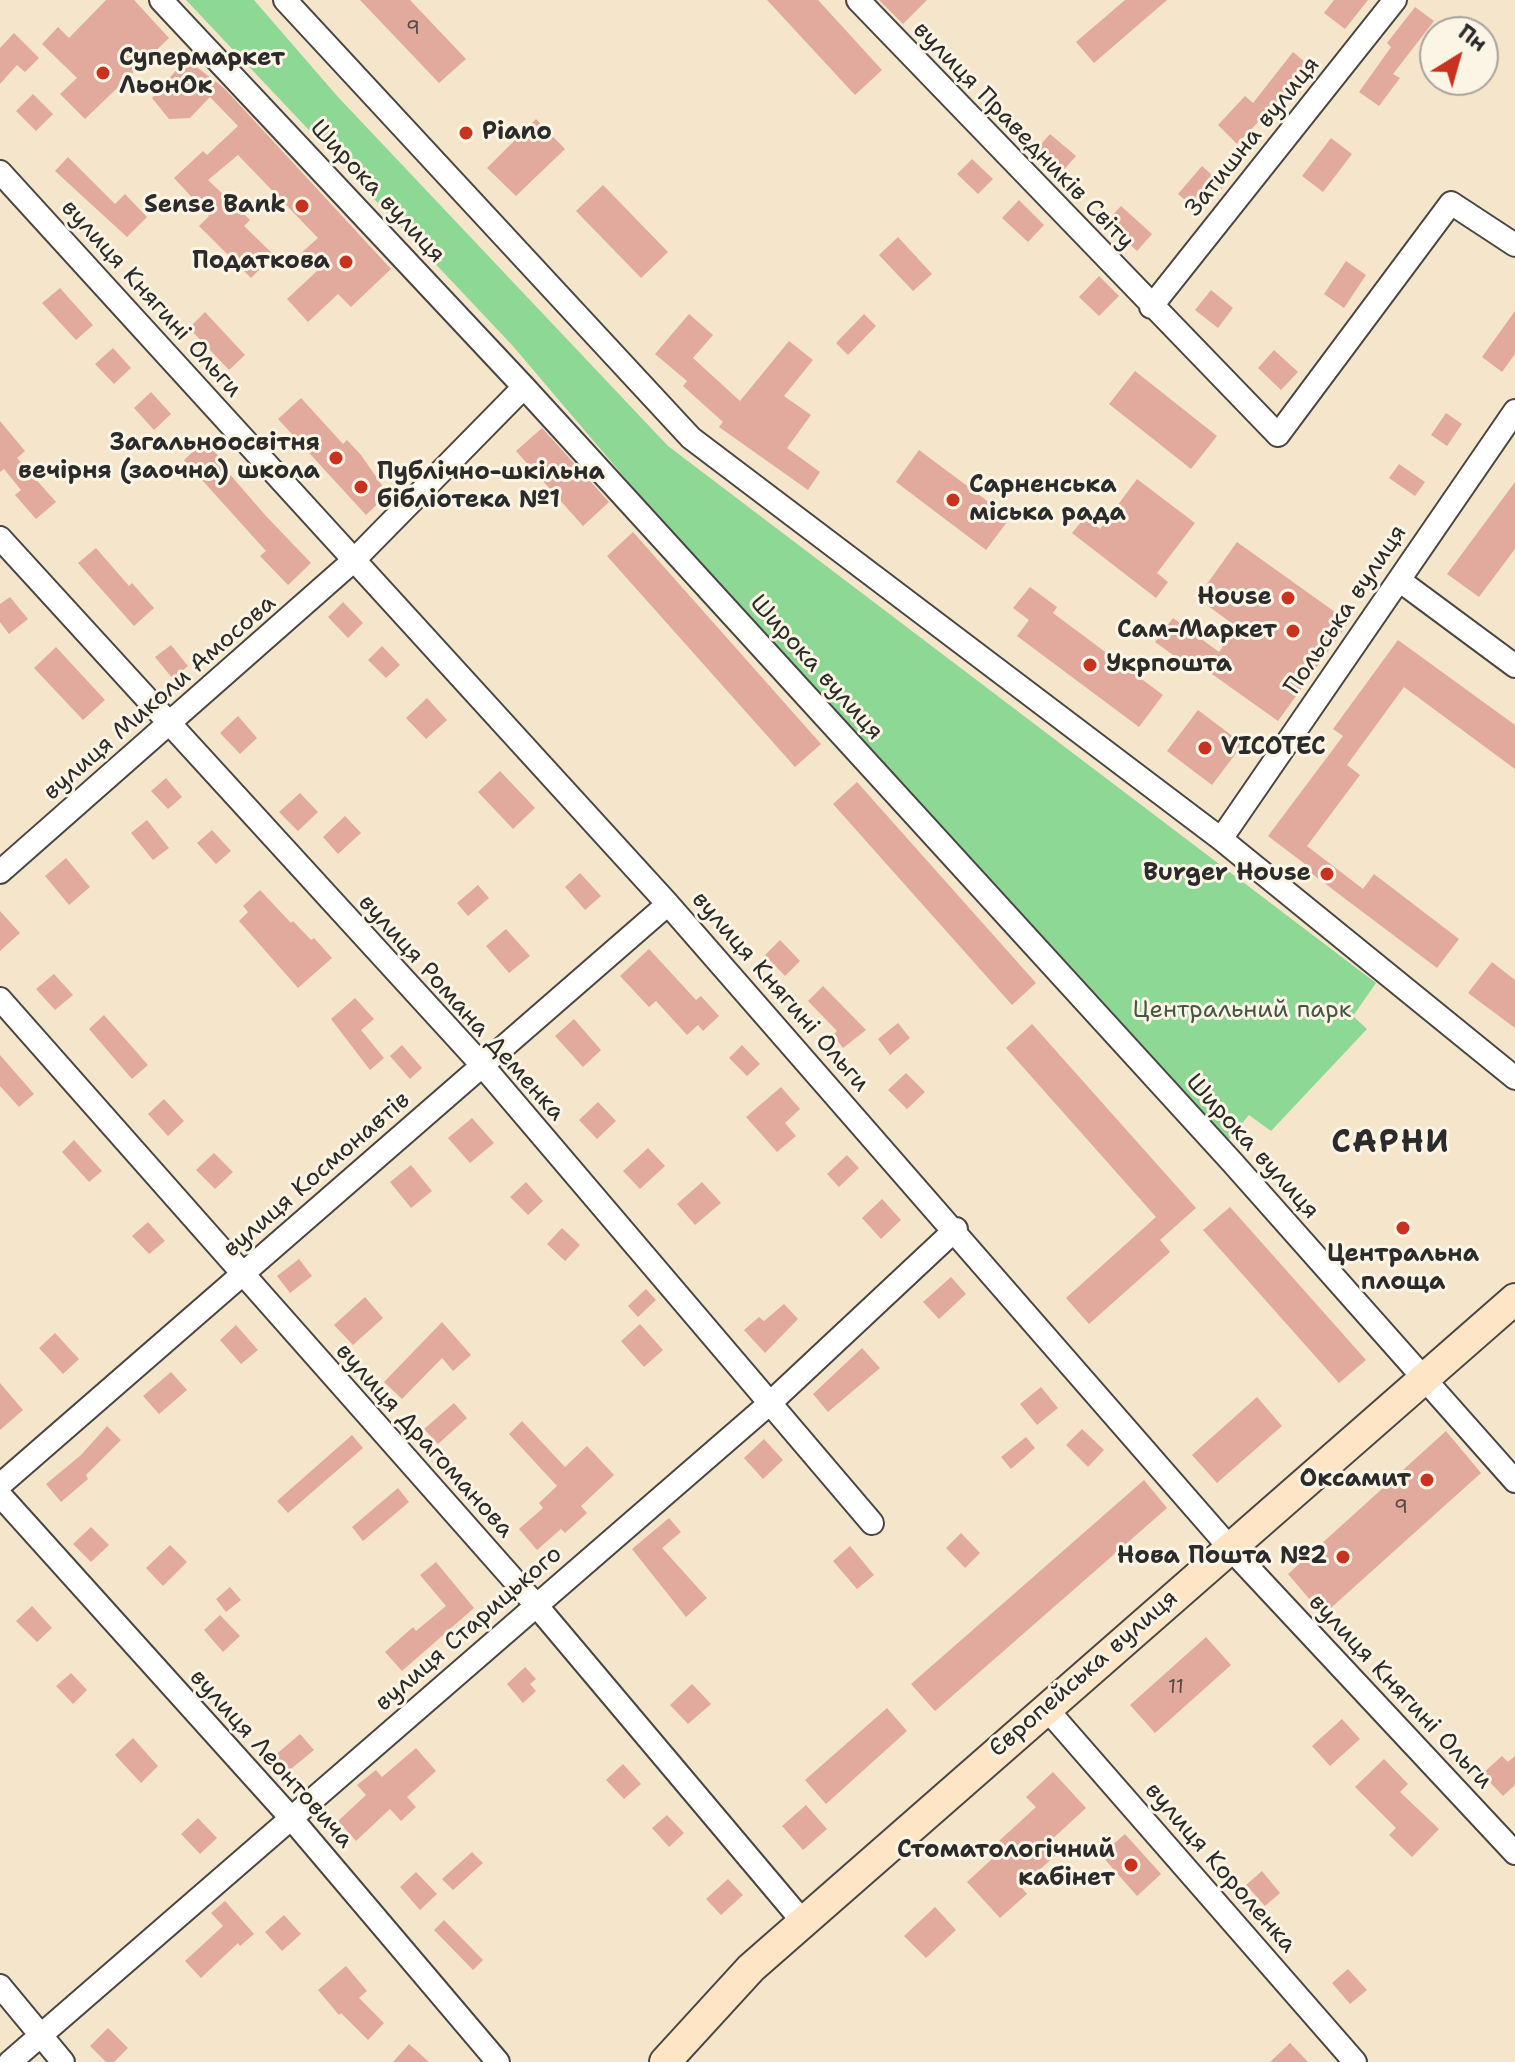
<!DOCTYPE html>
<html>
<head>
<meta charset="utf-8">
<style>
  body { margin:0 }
  #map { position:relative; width:1515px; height:2062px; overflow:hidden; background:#f5e5cb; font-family:"Shantell Sans",sans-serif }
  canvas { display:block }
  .north { position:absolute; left:1419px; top:16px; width:80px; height:80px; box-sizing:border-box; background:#fcf5e5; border:2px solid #a8a49b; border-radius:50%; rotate:37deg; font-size:22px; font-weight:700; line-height:32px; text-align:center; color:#2b2b2b }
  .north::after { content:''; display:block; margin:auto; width:28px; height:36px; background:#c8321e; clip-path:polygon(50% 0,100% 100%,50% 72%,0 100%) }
</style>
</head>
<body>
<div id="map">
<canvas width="1515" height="2062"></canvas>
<div class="north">Пн</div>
</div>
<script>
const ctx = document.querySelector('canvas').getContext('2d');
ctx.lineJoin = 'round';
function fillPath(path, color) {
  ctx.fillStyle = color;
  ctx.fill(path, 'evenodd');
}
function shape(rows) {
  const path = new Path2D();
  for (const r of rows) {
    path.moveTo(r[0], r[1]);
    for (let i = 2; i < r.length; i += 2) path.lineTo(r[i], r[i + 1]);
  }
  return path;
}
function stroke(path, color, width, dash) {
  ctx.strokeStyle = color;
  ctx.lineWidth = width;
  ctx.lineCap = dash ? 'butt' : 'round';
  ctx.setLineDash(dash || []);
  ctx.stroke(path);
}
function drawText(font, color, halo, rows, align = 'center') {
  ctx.font = font + ' "Shantell Sans",sans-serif';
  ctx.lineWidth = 6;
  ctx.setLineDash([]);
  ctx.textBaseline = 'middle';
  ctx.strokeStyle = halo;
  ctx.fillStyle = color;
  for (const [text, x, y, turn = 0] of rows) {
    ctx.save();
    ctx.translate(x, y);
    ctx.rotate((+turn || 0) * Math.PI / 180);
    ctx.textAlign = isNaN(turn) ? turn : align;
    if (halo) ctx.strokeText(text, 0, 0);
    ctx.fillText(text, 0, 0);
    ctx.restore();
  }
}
fillPath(shape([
  [186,0,254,0,338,97,668,446,1376,983,1353,1016,1367,1029,1271,1131,1249,1115,1224,1145,688,552,512,345]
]), '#8dd895');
fillPath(shape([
  [106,0,134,0,169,38,85,119,60,94,77,78,42,44,58,27,69,38],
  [360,0,410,0,466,59,439,83],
  [767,0,818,0,882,70,855,95],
  [879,0,927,0,903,24],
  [1125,0,1167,0,1094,63,1076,42],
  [1334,0,1368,0,1345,29,1324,13],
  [1415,7,1434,21,1393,74,1400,78,1379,106,1359,92,1391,47,1387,43],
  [14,33,39,58,25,72,17,65,0,84,0,48],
  [1293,52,1312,68,1288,98,1284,95,1237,144,1218,125,1245,96,1253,103],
  [186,59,224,88,391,269,351,307,338,294,308,322,287,299,317,271,300,254,318,238,238,155,208,180,250,220,244,226,274,255,251,278,199,226,209,216,174,178,203,151,207,155,238,126,210,97,190,118,169,119,152,98],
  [33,94,53,114,36,131,16,111],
  [536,119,565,149,516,196,487,168],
  [1050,134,1076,156,1061,173,1035,151],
  [1331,138,1352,154,1323,192,1302,176],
  [68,157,115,204,125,194,147,217,127,237,55,171],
  [972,159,993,179,978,194,957,174],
  [1202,166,1224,186,1200,213,1178,194],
  [603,185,668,252,641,278,576,211],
  [1019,200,1044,225,1028,242,1002,218],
  [1121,206,1152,234,1137,251,1106,222],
  [898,237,932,274,913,291,879,255],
  [1346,261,1366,275,1344,308,1324,294],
  [1099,276,1119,296,1099,316,1079,297],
  [60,288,93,325,76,340,42,303],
  [1211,290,1233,308,1218,328,1195,310],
  [1515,311,1515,354,1502,372,1482,357],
  [205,312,245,355,229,370,189,328],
  [689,314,713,335,693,358,740,401,789,341,813,360,784,396,811,415,787,448,820,472,808,490,719,427,723,422,683,386,687,381,655,354],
  [864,314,876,326,848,355,836,343],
  [113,348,131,368,114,384,95,364],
  [1274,350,1298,372,1281,390,1258,368],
  [1135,371,1217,436,1191,469,1109,404],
  [151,392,171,414,154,430,134,408],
  [301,398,343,444,347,440,361,455,388,494,366,515,278,419],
  [1446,413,1462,424,1447,446,1431,435],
  [0,421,25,451,17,458,56,502,36,519,15,495,21,490,4,469,0,472],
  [542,428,609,502,583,526,516,451],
  [204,441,230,468,227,471,266,516,311,563,288,585,260,556,266,551,184,460],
  [919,450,1010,518,986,550,896,482],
  [1399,464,1425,482,1415,496,1389,478],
  [1137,479,1195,523,1157,573,1168,582,1156,598,1072,533,1085,517,1100,529],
  [1515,482,1515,549,1479,597,1447,574],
  [633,532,821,744,795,767,607,556],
  [1237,542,1349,622,1278,721,1202,667,1198,673,1155,642,1173,618,1219,652,1237,627,1197,598],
  [96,548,129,586,132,583,154,608,134,626,78,563],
  [1030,587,1057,607,1053,613,1163,695,1139,727,1017,636,1029,620,1013,608],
  [10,597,28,619,9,634,0,622,0,604],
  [343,602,363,623,348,638,328,617],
  [1398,640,1515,725,1515,769,1404,687,1347,765,1360,775,1307,846,1363,889,1374,874,1459,939,1437,968,1303,867,1305,864,1268,836,1343,736,1333,729],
  [171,645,188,666,173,679,155,657],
  [382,646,400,665,386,678,368,660],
  [56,647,105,700,83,720,34,668],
  [427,698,447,720,426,739,406,718],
  [1198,710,1243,744,1212,785,1167,751],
  [238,716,257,738,240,754,220,733],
  [500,771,535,808,513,829,478,792],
  [166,778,182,797,168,809,151,791],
  [857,782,1036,983,1012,1005,833,804],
  [300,793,318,812,298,831,279,812],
  [345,816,361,833,338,854,323,837],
  [147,820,169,848,153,860,131,833],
  [212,830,231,851,216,864,197,843],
  [66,858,90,887,69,905,45,876],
  [580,873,601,896,585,910,565,887],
  [478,885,489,898,468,916,457,903],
  [260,890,291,923,293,921,311,940,314,938,332,958,298,988,239,921,248,912,243,906],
  [0,911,20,933,0,951],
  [506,929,530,956,509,973,486,946],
  [780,940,800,961,785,976,765,955],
  [649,949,696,1000,701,996,719,1016,703,1031,698,1025,687,1035,656,1001,649,1007,620,976],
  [1492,962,1515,980,1515,1028,1468,993],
  [54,974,73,995,55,1010,36,989],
  [823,986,866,1030,843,1048,833,1035,837,1031,808,1001],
  [355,998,374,1019,361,1030,384,1058,370,1070,331,1019],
  [104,1015,148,1065,132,1079,89,1029],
  [574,1019,601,1050,583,1067,555,1036],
  [898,1023,910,1038,890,1055,878,1039],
  [1032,1024,1196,1208,1160,1240,1170,1252,1089,1324,1066,1298,1156,1217,1006,1048],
  [402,1045,422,1068,410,1079,390,1056],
  [742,1045,760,1064,747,1076,729,1058],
  [0,1055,34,1094,19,1107,0,1086],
  [906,1073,925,1092,907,1109,888,1090],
  [781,1087,800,1109,785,1123,796,1136,777,1152,746,1117],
  [164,1099,184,1121,168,1136,148,1114],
  [598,1102,616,1121,597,1139,579,1120],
  [472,1118,494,1143,470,1163,448,1138],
  [74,1140,102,1171,89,1182,62,1152],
  [648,1148,665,1166,640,1189,623,1171],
  [214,1153,233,1172,215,1189,196,1170],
  [847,1155,859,1168,839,1187,827,1174],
  [411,1165,432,1191,411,1208,390,1182],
  [526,1182,543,1201,528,1215,510,1197],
  [702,1182,721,1203,695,1225,677,1204],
  [882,1199,901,1220,881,1239,862,1218],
  [1230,1207,1366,1360,1339,1383,1203,1230],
  [148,1222,165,1241,149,1254,132,1236],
  [562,1228,580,1245,565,1261,547,1244],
  [299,1259,312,1276,290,1293,277,1276],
  [951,1277,966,1294,939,1319,923,1302],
  [646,1289,656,1300,638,1317,628,1306],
  [365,1297,383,1318,353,1345,334,1325],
  [784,1304,798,1319,765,1353,744,1330,759,1317,764,1321],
  [442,1322,471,1355,453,1371,442,1358,402,1399,384,1382],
  [640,1324,663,1350,644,1367,621,1341],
  [236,1325,258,1350,241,1364,220,1340],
  [55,1333,79,1359,63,1374,39,1348],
  [862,1348,880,1368,828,1412,813,1394],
  [171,1372,187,1390,159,1414,143,1396],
  [0,1383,23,1410,0,1430],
  [1041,1387,1058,1408,1037,1425,1020,1404],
  [1257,1397,1282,1426,1217,1483,1192,1455],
  [454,1403,467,1418,438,1444,424,1429],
  [522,1421,565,1467,587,1446,614,1475,581,1506,587,1513,565,1533,561,1529,537,1550,519,1529,543,1508,539,1503,557,1486,509,1434],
  [107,1426,121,1440,86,1475,88,1479,61,1502,46,1484,81,1455],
  [1082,1429,1104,1450,1088,1467,1066,1445],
  [1446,1431,1481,1473,1323,1615,1288,1574],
  [352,1435,363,1448,288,1513,277,1501],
  [1026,1437,1035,1448,1011,1469,1001,1457],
  [764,1439,783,1460,763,1479,744,1458],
  [1144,1480,1167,1508,935,1711,911,1684],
  [398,1488,409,1502,363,1541,352,1527],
  [669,1518,681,1532,662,1548,707,1598,686,1617,632,1549],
  [91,1527,109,1545,91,1562,73,1544],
  [961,1533,980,1553,965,1568,946,1548],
  [170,1545,187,1562,163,1586,146,1568],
  [850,1546,874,1575,857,1589,833,1561],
  [436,1562,474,1608,402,1671,385,1652,413,1627,416,1631,446,1606,420,1575],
  [230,1587,241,1600,226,1612,216,1599],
  [32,1606,52,1628,37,1642,16,1621],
  [220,1615,240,1636,223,1652,204,1630],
  [1206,1637,1231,1665,1155,1733,1130,1705],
  [525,1667,536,1679,530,1684,536,1691,523,1703,507,1684],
  [71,1673,87,1690,73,1704,56,1686],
  [692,1684,711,1704,688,1724,670,1705],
  [887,1708,907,1731,826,1804,805,1780],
  [1342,1719,1360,1739,1330,1766,1312,1746],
  [300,1734,314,1750,286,1773,273,1757],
  [133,1738,158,1766,141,1783,115,1755],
  [416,1748,436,1771,407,1797,416,1807,401,1821,390,1809,356,1841,338,1821,366,1795,357,1785,376,1770,382,1777],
  [1502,1756,1508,1762,1515,1756,1515,1785,1503,1796,1482,1774],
  [1384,1759,1408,1784,1400,1792,1439,1829,1412,1857,1389,1835,1396,1828,1355,1787],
  [623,1764,641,1784,624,1799,606,1780],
  [1053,1772,1086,1808,1049,1842,1059,1852,1021,1887,1027,1894,1000,1918,967,1882,1005,1847,999,1841,1036,1807,1026,1797],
  [806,1805,827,1829,803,1850,782,1826],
  [667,1815,684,1833,669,1847,652,1828],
  [198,1818,217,1838,200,1854,181,1834],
  [1125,1834,1161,1874,1137,1896,1101,1855],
  [472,1852,483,1863,453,1890,442,1879],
  [1262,1871,1280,1893,1265,1906,1246,1885],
  [416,1872,437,1894,420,1910,400,1887],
  [728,1879,743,1895,721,1915,706,1899],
  [225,1901,254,1934,240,1946,238,1943,201,1978,185,1961,223,1926,211,1913],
  [935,1907,956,1930,926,1958,904,1936],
  [284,1915,301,1934,282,1951,265,1932],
  [444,1920,483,1960,473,1970,434,1930],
  [346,1966,367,1991,359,1998,384,2023,368,2040,341,2013,339,2015,318,1990],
  [1348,1969,1367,1990,1350,2004,1332,1983],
  [108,2028,128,2048,114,2062,106,2062,90,2046],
  [1290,2043,1308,2062,1270,2062],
  [409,2044,429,2062,393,2062]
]), '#e1aa9d');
const minor = shape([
  [161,0,524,387,1232,1162,1515,1481],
  [285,0,691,438,1221,839,1515,1078],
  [858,0,1278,435,1451,203,1515,245],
  [0,172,668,904,1229,1547,1515,1853],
  [1151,307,1395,0],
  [0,538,482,1065,872,1523],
  [1399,580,1515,666],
  [1221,839,1515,411],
  [0,872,353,561,524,387],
  [0,999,536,1605,804,1923],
  [0,1485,668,904],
  [0,1495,291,1818,498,2062],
  [1045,1707,1355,2062],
  [0,1986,63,2062],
  [10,2062,769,1404,956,1229]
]);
const secondary = shape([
  [665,2062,751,1968,1515,1299]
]);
stroke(minor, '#494743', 26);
stroke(secondary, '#494743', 34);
stroke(minor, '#fff', 22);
stroke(secondary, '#fde5c5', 30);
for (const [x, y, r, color] of [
  [103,73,8,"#c8321e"],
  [466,133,8,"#c8321e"],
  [302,206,8,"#c8321e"],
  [346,262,8,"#c8321e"],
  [336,458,8,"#c8321e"],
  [361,487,8,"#c8321e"],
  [953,500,8,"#c8321e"],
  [1288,598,8,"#c8321e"],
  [1293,631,8,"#c8321e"],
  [1090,665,8,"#c8321e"],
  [1205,748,8,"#c8321e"],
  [1327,874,8,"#c8321e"],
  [1403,1228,8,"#c8321e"],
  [1427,1480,8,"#c8321e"],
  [1343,1557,8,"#c8321e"],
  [1131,1865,8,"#c8321e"]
]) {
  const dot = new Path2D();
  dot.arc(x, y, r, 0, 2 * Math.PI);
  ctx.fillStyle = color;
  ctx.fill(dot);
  stroke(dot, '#fcf5e5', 3);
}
drawText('20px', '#584b48', null, [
  ["9",413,29],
  ["9",1401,1508],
  ["11",1176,1688]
]);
drawText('bold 24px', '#2b2b2b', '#fcf5e5', [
  ["Супермаркет",119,59,"left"],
  ["ЛьонОк",119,87,"left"],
  ["Piano",482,133,"left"],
  ["Sense Bank",286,206],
  ["Податкова",330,262],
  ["Загальноосвітня",320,444],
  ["вечірня (заочна) школа",320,472],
  ["Публічно-шкільна",377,473,"left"],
  ["бібліотека №1",377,501,"left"],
  ["Сарненська",969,486,"left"],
  ["міська рада",969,514,"left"],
  ["House",1272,598],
  ["Сам-Маркет",1277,631],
  ["Укрпошта",1106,665,"left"],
  ["VICOTEC",1221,748,"left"],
  ["Burger House",1311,874],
  ["Центральна",1403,1255,"center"],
  ["площа",1403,1283,"center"],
  ["Оксамит",1411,1480],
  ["Нова Пошта №2",1327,1557],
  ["Стоматологічний",1115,1851],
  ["кабінет",1115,1879]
], 'right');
drawText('24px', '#2b2b2b', '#fcf5e5', [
  ["вулиця Праведників Світу",1023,136,46],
  ["Затишна вулиця",1253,137,-51],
  ["Широка вулиця",377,192,47],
  ["вулиця Княгині Ольги",151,299,48],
  ["Польська вулиця",1346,610,-56],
  ["Широка вулиця",816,668,48],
  ["вулиця Миколи Амосова",160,698,-41],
  ["вулиця Княгині Ольги",780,992,49],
  ["вулиця Романа Деменка",461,1008,48],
  ["Широка вулиця",1252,1147,48],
  ["вулиця Космонавтів",317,1175,-41],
  ["вулиця Драгоманова",424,1441,48],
  ["вулиця Старицького",469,1629,-41],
  ["Європейська вулиця",1084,1674,-41],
  ["вулиця Княгині Ольги",1400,1692,47],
  ["вулиця Леонтовича",271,1759,48],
  ["вулиця Короленка",1220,1868,49]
]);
drawText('24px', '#445646', '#fcf5e5', [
  ["Центральний парк",1242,1011]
]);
ctx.letterSpacing = '2px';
drawText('bold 32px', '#2b2b2b', '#fcf5e5', [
  ["САРНИ",1391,1144]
]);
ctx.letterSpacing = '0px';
</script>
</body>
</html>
